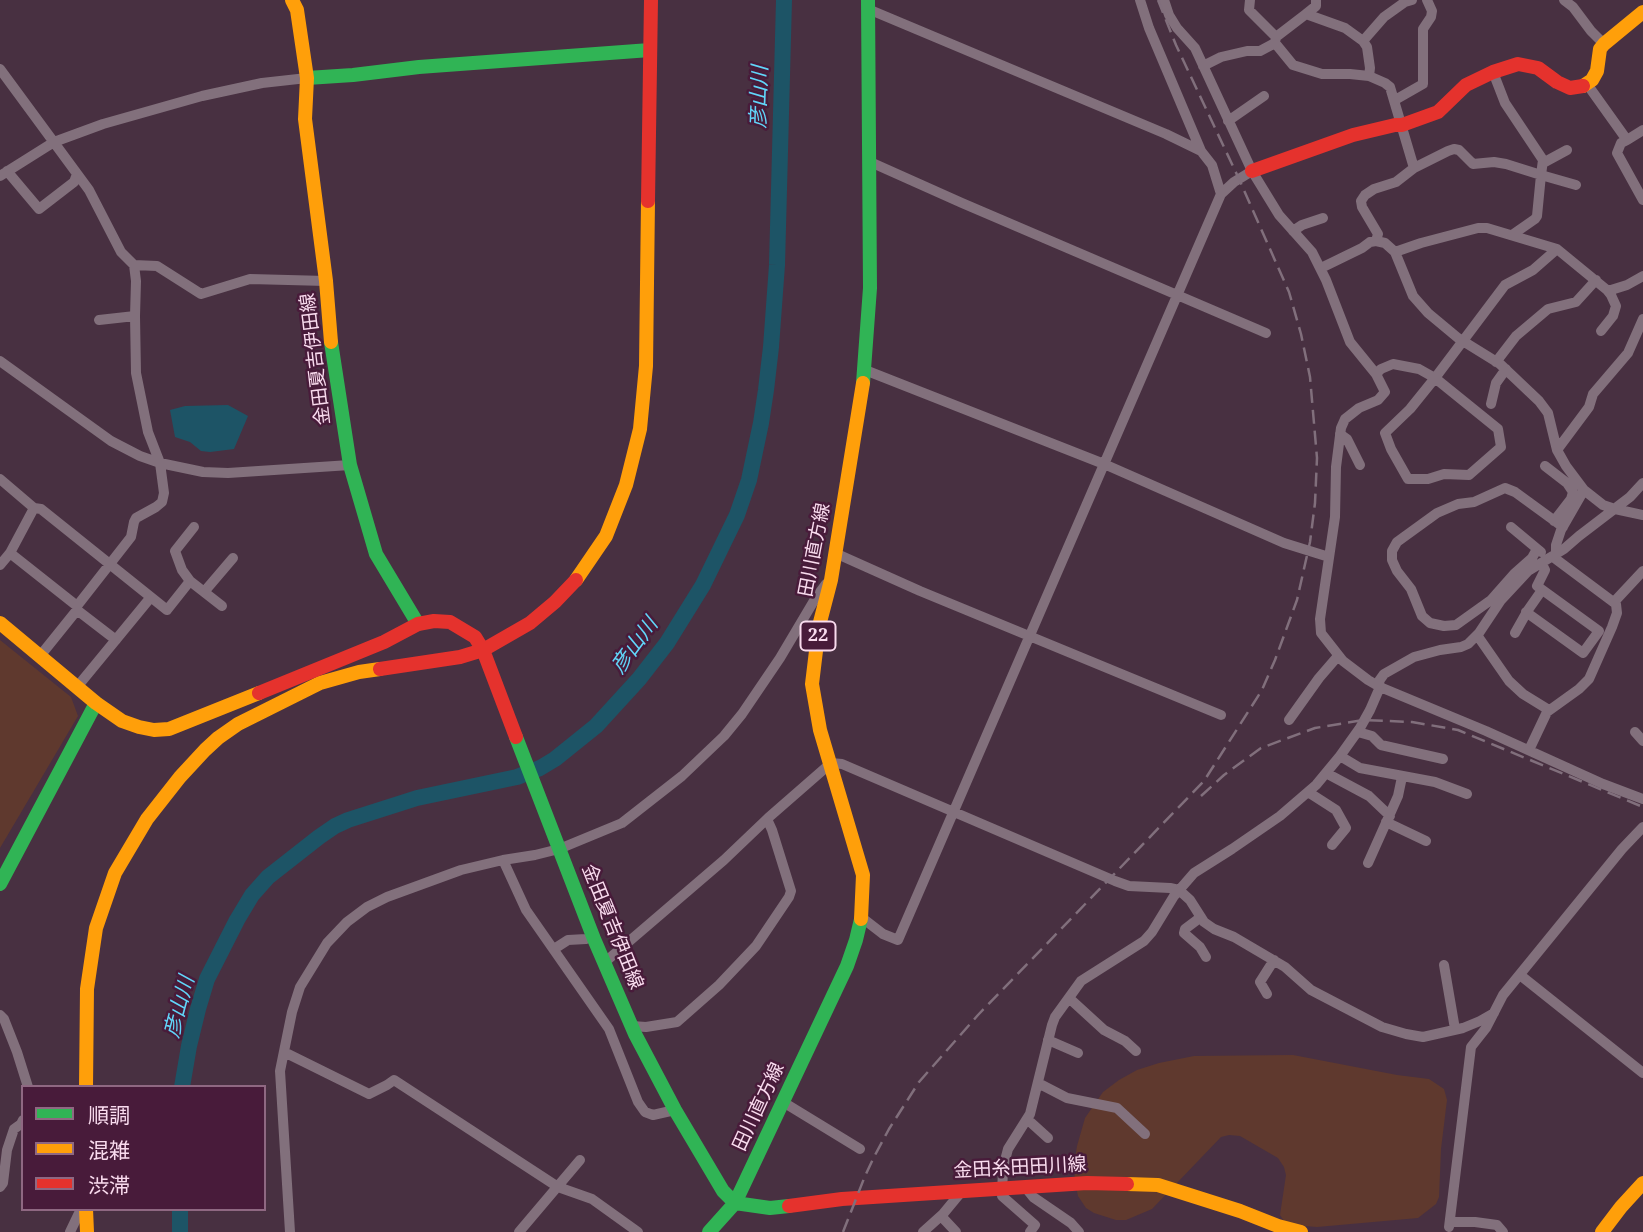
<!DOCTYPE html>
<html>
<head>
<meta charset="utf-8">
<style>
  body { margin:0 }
  #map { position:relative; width:1643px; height:1232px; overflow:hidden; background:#483041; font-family:"Noto Serif","Noto Sans JP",serif }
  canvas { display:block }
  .legend { position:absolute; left:21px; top:1085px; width:245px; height:126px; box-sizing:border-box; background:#481b3a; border:2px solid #8f6882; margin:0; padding:9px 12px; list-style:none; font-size:21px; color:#f9dbee }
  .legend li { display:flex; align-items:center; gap:14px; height:35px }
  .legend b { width:35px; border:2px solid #8f6882 }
</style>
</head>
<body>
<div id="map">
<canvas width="1643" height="1232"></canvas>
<ul class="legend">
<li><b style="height:9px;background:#30b455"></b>順調</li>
<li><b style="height:9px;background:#ff9f0a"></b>混雑</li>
<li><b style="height:9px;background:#e5322d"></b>渋滞</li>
</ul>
</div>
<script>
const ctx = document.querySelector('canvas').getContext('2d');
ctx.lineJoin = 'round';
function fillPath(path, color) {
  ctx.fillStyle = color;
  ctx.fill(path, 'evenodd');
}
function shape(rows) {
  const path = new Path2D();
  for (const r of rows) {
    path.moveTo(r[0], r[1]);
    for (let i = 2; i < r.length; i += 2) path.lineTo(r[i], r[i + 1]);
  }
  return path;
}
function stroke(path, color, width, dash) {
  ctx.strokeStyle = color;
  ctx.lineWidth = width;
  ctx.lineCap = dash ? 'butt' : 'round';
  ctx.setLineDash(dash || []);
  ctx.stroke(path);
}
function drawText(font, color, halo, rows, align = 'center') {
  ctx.font = font + ' "Noto Serif","Noto Sans JP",serif';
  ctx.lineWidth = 5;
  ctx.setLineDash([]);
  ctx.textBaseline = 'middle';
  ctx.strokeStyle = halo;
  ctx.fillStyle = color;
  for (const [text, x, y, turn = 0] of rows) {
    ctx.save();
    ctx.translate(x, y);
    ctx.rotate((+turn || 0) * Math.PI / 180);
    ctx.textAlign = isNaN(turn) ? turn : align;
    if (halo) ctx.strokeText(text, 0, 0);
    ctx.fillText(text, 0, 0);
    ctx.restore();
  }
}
fillPath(shape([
  [0,640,71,697,78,716,0,848],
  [1293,1055,1397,1075,1429,1079,1444,1089,1447,1100,1441,1149,1439,1197,1436,1204,1418,1218,1317,1227,1292,1225,1284,1221,1280,1215,1286,1175,1284,1167,1278,1158,1240,1136,1229,1135,1221,1137,1152,1209,1126,1220,1116,1220,1094,1213,1086,1208,1078,1196,1075,1182,1074,1166,1077,1146,1085,1118,1103,1092,1119,1080,1137,1070,1159,1063,1194,1056]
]), '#5f392e');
fillPath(shape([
  [228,405,248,416,234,449,210,452,201,451,190,442,175,437,170,410,185,406]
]), '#1d5466');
stroke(shape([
  [182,1087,189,1046,198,1009,207,979,237,920,252,895,268,877,319,837,335,826,348,820,417,798,517,777,540,768,555,759,596,726,639,679,667,643,703,585,737,515,749,480,761,423,766,390,771,347,777,265,784,0],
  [180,1232,180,1209]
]), '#1d5466', 16);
stroke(shape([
  [1140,0,1149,28,1201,151,1212,165,1221,194],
  [1164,0,1169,15,1177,28,1195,48,1252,171,1279,215,1312,252,1326,280,1350,342,1376,374,1385,392,1378,400,1359,408,1345,419,1341,428,1336,467,1335,517,1320,619,1321,633,1343,661,1368,680,1380,687,1486,731,1603,784,1643,799],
  [1250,0,1249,10,1276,37],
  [1564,0,1573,7,1591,31,1604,44],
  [868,9,1166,134,1201,151],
  [1306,14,1316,6,1316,0],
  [1363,41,1384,17,1405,2,1412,0],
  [1203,66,1221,57,1247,51,1260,51,1275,43],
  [0,69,89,190,121,252,134,265,136,281,135,316,136,373,148,432,160,463,164,493,162,502,156,507,136,518,134,522,131,537,77,606,10,553],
  [1369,76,1370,68,1367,47,1363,41,1345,28,1306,14,1276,37,1275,43,1293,65,1322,74,1350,74,1369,76,1385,83,1390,87,1414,168],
  [1587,84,1627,140,1621,143,1617,153,1643,200],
  [1395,100,1423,84,1423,29,1431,17,1432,11,1427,0],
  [1228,121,1264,96],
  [1627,140,1643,130],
  [868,161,962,203,1266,333],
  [1543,163,1567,150],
  [7,171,39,209,74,182,77,174],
  [0,176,54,142,103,124,202,96,262,83,307,78],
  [1293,231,1302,225,1323,218],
  [1512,235,1535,219,1537,216,1541,175,1576,185],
  [1376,241,1378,234,1362,207,1361,201,1365,195,1374,189,1396,182,1414,168,1448,151,1454,149,1459,150,1473,164,1494,162,1506,164,1541,175,1543,160,1505,103,1493,72],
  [1395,252,1421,243,1478,228,1487,228,1557,249,1607,290,1611,290,1627,285,1643,276],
  [134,265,157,266,201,294,250,279,326,281],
  [1321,268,1362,248,1370,242,1376,241,1385,243,1395,252,1413,296,1428,313,1458,338,1500,364,1539,401,1548,413,1557,450,1566,466,1584,490,1603,505,1615,509,1643,515],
  [99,320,135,316],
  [1601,331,1613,316,1616,306,1611,295,1607,290],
  [0,361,111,441,140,456,160,463,203,472,228,473,350,465],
  [1496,362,1516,336,1548,309,1576,302,1596,280],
  [865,370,1104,464,1284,543,1329,557],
  [1376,374,1381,369,1393,364,1419,369,1435,378,1505,285,1533,270,1557,249],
  [1435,378,1498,429,1501,447,1469,475,1444,474,1428,479,1408,479,1391,449,1385,433,1410,409,1435,378],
  [1491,404,1496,383,1506,369],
  [1340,434,1347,439,1360,465],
  [1557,450,1589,407,1593,394,1628,353,1643,319],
  [1545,466,1567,483,1573,492,1571,499,1554,521],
  [0,479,34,508,41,509,167,610,190,581],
  [194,527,175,551,182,570,190,581,222,606],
  [1511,527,1541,552],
  [1537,549,1532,558,1514,574,1491,600,1456,625,1444,626,1430,623,1422,616,1411,589,1397,571,1392,560,1392,551,1397,542,1437,513,1458,504,1474,502,1505,488,1515,492,1563,527],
  [835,553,920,591,1221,715],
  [1556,554,1556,545,1561,530,1584,490],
  [0,565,10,553,34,508],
  [204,592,233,558],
  [1614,602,1643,571],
  [77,606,77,610,116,640],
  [1526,612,1583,653,1599,631,1537,586,1545,570,1542,564],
  [1515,633,1528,610,1542,590],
  [1477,635,1509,681,1523,694,1549,710],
  [40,656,77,610],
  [77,687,151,597],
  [1289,720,1319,678,1338,656],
  [1358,732,1372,736,1381,745,1443,759],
  [1635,732,1643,741],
  [1529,750,1547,712,1579,689,1589,679,1612,627,1617,613,1616,604,1553,557],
  [1340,756,1360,768,1435,782,1467,794],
  [1326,773,1369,796,1390,816],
  [1308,792,1336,810,1346,828,1332,845],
  [1386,822,1426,841],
  [503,860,526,910,609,1029,638,1102,645,1112,653,1115,675,1110],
  [1368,863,1398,796,1402,777],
  [861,917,883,934,898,940,1221,194,1234,182,1252,171],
  [1201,917,1185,929,1184,933,1200,947,1206,957],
  [554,949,568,940,586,939,593,937],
  [605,962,724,860,768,818,831,763,842,764,1115,881,1129,886,1170,888,1179,890,1190,900,1204,922,1214,929,1234,937,1285,967,1311,990,1382,1027,1406,1034,1423,1037,1463,1028,1480,1021,1494,1013],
  [1444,965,1455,1029],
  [1520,975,1643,1073],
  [1267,994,1260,982,1274,960],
  [1069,998,1104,1030,1125,1041,1136,1051],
  [0,1015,4,1019,17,1052,28,1087],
  [632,1026,646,1027,677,1022,719,985,756,946,789,897,791,891,772,830,767,819],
  [1048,1040,1078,1053],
  [284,1052,369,1094,387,1085,394,1080,558,1187,592,1199,638,1232],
  [1038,1083,1067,1098,1117,1108,1145,1134],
  [783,1102,860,1149],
  [1027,1119,1048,1138],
  [0,1187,3,1183,7,1150,14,1129,21,1124,23,1120],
  [1025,1187,1033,1197,1071,1223,1079,1232],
  [941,1216,956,1232],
  [1450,1222,1475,1222,1497,1225,1503,1232],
  [1449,1227,1471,1047,1486,1028,1503,995,1622,849,1643,827],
  [70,1232,81,1209],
  [290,1232,280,1071,292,1012,300,987,327,943,347,922,367,907,387,897,461,870,503,860,535,855,559,849,622,823,682,776,724,736,742,714,780,658,815,599,826,584],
  [519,1232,580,1160],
  [923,1232,943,1214,962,1191],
  [1030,1232,1035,1225,1002,1196,1003,1168,1008,1149,1030,1114,1052,1025,1055,1017,1081,981,1144,941,1152,932,1174,896,1194,873,1232,849,1280,816,1316,785,1340,756,1360,728,1370,710,1380,687,1379,681,1384,674,1414,657,1440,650,1461,647,1468,644,1479,633,1501,600,1528,571,1564,549,1579,536,1630,497,1643,483]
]), '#82707c', 10);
stroke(shape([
  [307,78,353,75,419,67,650,50],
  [331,342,350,465,376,554,418,624],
  [863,383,870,288,868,0],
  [516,737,594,939,635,1034,675,1110,723,1191,735,1203,770,1208,789,1206],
  [0,884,96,703],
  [709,1232,735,1203,847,966,856,940,861,919]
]), '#30b455', 14);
stroke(shape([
  [292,0,297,10,307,78,305,119,326,281,331,342],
  [1583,86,1592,80,1597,71,1600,49,1604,44,1643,12],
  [576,580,606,536,626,485,640,429,646,366,648,201],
  [0,623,96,703,122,721,139,727,154,730,169,729,259,693],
  [861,919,863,875,820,730,812,684,819,626,831,580,863,383],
  [86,1087,87,989,96,928,115,873,147,819,180,777,205,750,218,738,238,724,320,683,359,672,380,669],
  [1127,1184,1158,1185,1240,1211,1278,1226,1301,1232],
  [86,1209,87,1232],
  [1602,1232,1621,1207,1643,1183]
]), '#ff9f0a', 14);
stroke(shape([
  [1252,171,1353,135,1395,125,1402,125,1438,112,1466,85,1493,72,1518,64,1538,68,1557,82,1570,88,1583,86],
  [648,201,651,0],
  [380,669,460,657,483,650,530,623,555,602,576,580],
  [259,693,384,642,418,624,434,621,450,622,475,637,483,650,516,737],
  [789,1206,842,1199,1087,1183,1127,1184]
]), '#e5322d', 14);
stroke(shape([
  [1201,796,1224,775,1261,748,1315,728,1364,720,1412,722,1458,730,1643,807],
  [843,1232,865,1176,874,1157,889,1129,919,1082,978,1015,1204,781,1262,690,1275,660,1297,600,1310,542,1315,503,1317,458,1310,377,1301,334,1289,292,1239,179,1176,45,1158,0]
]), '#816f7c', 2.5, [14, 7]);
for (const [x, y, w] of [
  [818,636,35]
]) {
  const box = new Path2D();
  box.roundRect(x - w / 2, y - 14.5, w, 29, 5);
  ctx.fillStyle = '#481b3a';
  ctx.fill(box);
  stroke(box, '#f9dbee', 2);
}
drawText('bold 18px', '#f9dbee', null, [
  ["22",818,636]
]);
drawText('19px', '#f9dbee', '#481b3a', [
  ["金田夏吉伊田線",316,359,-97],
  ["田川直方線",815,550,-79],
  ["金田夏吉伊田線",612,927,68],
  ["田川直方線",759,1107,-65],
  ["金田糸田田川線",1020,1168,-3]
]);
drawText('italic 21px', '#61d6f9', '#481b3a', [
  ["彦山川",760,97,-88],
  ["彦山川",635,646,-54],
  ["彦山川",180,1007,-75]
]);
</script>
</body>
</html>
